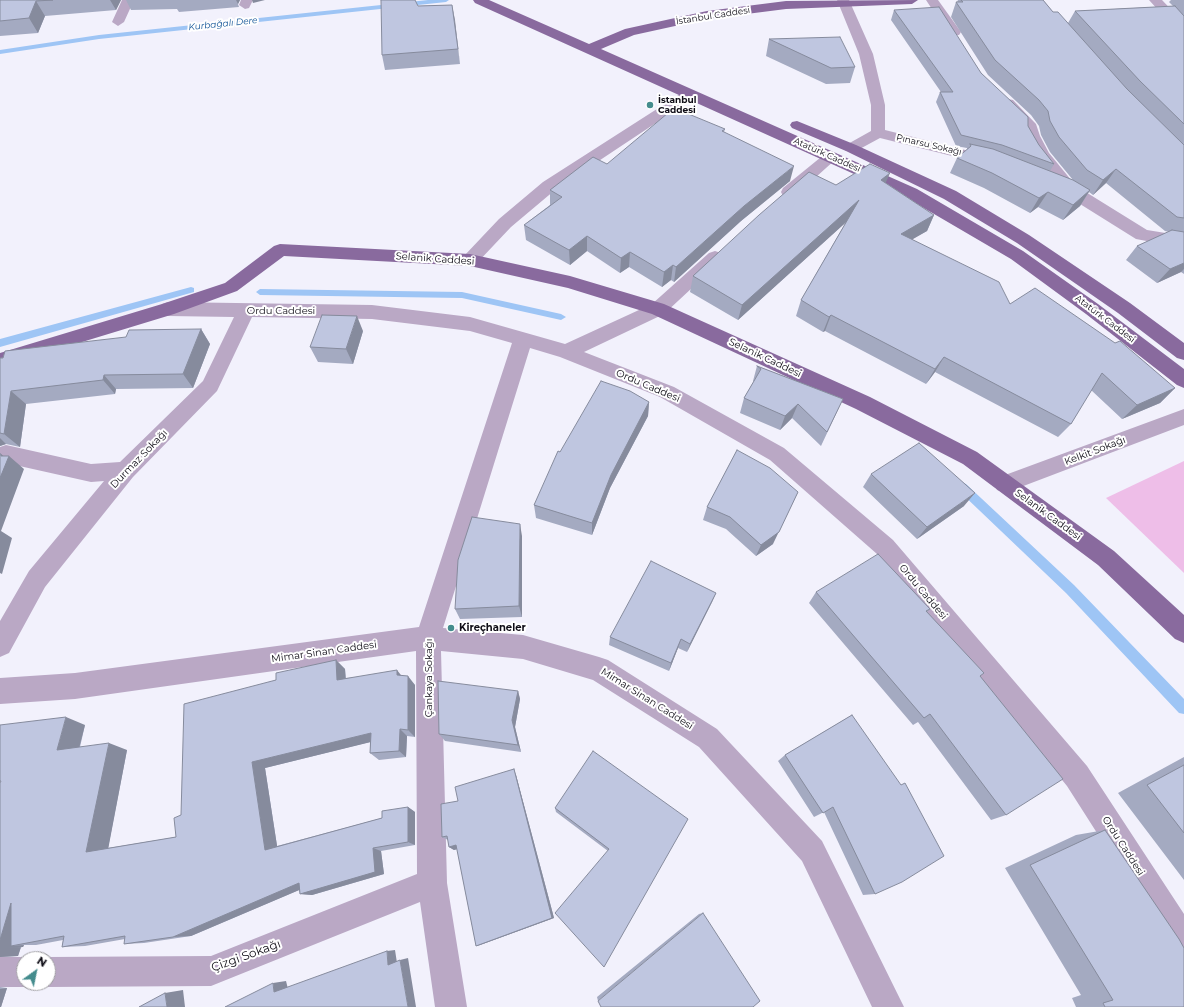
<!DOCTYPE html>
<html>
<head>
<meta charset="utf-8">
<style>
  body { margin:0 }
  #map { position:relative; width:1184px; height:1007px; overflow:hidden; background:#f2f1fc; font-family:Montserrat,sans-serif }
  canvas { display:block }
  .north { position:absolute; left:16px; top:951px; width:40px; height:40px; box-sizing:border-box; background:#fff; border:1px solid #9f9ea2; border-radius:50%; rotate:33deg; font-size:11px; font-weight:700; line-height:16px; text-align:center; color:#0f0d16 }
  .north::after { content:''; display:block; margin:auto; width:14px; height:18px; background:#448c8d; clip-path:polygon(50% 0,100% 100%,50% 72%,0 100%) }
</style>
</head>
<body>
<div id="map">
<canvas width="1184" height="1007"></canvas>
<div class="north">N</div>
</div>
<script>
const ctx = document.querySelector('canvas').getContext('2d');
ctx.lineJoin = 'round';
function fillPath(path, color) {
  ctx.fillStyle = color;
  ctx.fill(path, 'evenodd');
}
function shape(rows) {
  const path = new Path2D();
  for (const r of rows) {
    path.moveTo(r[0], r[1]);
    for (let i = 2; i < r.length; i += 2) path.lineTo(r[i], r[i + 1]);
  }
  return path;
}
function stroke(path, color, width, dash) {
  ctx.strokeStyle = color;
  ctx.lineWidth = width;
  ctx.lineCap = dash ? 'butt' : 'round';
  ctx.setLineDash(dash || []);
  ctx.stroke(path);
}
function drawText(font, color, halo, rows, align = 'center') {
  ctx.font = font + ' Montserrat,sans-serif';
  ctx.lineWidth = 4;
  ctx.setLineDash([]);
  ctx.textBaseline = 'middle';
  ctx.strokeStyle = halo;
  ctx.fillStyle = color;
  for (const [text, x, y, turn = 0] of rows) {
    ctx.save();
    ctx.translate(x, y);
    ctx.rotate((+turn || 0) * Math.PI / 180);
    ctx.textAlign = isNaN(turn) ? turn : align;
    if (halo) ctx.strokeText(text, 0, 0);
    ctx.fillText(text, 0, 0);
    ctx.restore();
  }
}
fillPath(shape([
  [1184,461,1184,573,1106,498]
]), '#eebee8');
fillPath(shape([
  [428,0,449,0,446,2,99,39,0,54,0,50,99,35,428,0],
  [191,287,194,288,194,292,0,347,0,339,191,287],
  [260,289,462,292,561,314,566,317,561,320,462,298,260,295,256,292,260,289],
  [962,482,966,484,1074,585,1184,699,1184,714,1179,713,1066,593,958,490,957,487,958,484,962,482]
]), '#9ec5f5');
fillPath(shape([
  [122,0,134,0,124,22,118,26,112,22,122,0],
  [241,0,253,0,249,8,245,9,239,5,241,0],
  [837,0,849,0,873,54,885,105,885,130,997,158,1000,161,997,164,992,166,880,138,856,151,846,151,843,148,846,145,871,131,871,105,859,54,837,0],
  [926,0,938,0,961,32,959,35,949,35,926,0],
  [1149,0,1162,0,1184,23,1184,34,1179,33,1149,0],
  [690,90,695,91,697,94,695,97,555,190,511,227,476,264,470,266,464,264,461,260,464,256,499,219,543,182,685,91,690,90],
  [1008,99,1013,100,1036,124,1040,136,1049,153,1076,186,1147,230,1184,236,1184,248,1136,239,1064,194,1052,190,1050,186,1055,182,1034,154,1024,136,1024,128,1001,103,1003,100,1008,99],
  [831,151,836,153,839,156,836,159,795,196,789,197,783,196,781,192,783,188,826,153,831,151],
  [715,251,721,253,724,257,721,261,664,314,584,352,674,387,784,448,893,540,1087,766,1184,914,1184,956,1173,952,1067,786,877,554,770,460,660,397,560,357,530,348,443,628,523,635,599,657,608,660,717,729,822,841,904,1007,872,1007,802,861,699,747,593,680,523,659,441,651,447,883,467,1007,435,1007,420,902,211,986,48,987,37,983,48,983,48,959,42,959,48,957,211,956,417,874,416,651,75,699,0,704,0,678,75,673,419,627,512,343,470,331,372,319,252,317,217,391,133,477,45,587,9,653,0,657,0,621,29,571,104,481,91,482,6,463,0,465,0,447,6,445,91,464,120,462,203,381,234,317,168,316,162,314,159,309,162,304,168,302,372,305,470,317,565,344,652,304,709,253,715,251],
  [1184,409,1184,425,1005,493,997,490,994,484,997,478,1184,409],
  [0,957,24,957,30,959,24,959,24,983,35,983,24,987,0,987,0,957]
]), '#baa8c5');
fillPath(shape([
  [473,0,489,0,589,44,625,29,707,11,786,1,918,0,912,4,786,9,707,19,634,35,601,49,917,189,1023,251,1098,304,1184,369,1184,388,1177,385,1086,314,1011,259,905,197,475,3,473,0],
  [797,121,856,145,956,191,1029,235,1130,303,1184,343,1184,360,1177,358,1118,313,1017,243,944,199,846,151,792,128,790,125,792,122,797,121],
  [280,244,470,254,570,276,664,304,870,397,977,452,1114,551,1184,615,1184,643,1175,639,1098,565,963,464,856,409,652,314,568,288,470,266,284,256,237,291,174,314,0,367,0,353,162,304,225,283,274,246,280,244]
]), '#896a9e');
fillPath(shape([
  [0,0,121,0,116,10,45,16,38,33,0,36],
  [126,0,240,0,238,4,239,7,179,12,177,9,131,10],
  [958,0,1043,0,1053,12,1068,23,1075,11,1173,6,1169,2,1171,0,1184,0,1184,274,1181,272,1157,283,1126,260,1137,246,1169,232,1165,231,1106,183,1093,195,1089,192,1080,206,1063,220,1038,207,1030,213,984,188,950,173,957,158,967,150,967,148,956,146,936,102,940,92,941,92,891,20,894,10,981,73,1028,126,1039,145,1054,164,1050,171,1073,180,1050,152,1041,135,1039,126,1031,115,988,75,951,17,956,2,957,2],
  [452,5,460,64,385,70,382,55,418,6],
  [769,39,855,67,850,83,826,84,766,56],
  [725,129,724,132,790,181,741,221,674,282,671,280,662,287,629,267,620,273,587,251,570,265,526,240,524,225,550,205,550,190,607,164],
  [886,183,934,215,927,231,912,239,1010,304,1175,388,1160,403,1122,419,1091,390,1071,424,1058,437,935,372,926,384,825,331,823,332,796,316,801,300,846,222,738,320,690,292,693,276,836,185],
  [201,329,210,344,193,388,116,389,115,394,26,404,20,447,6,444,0,446,0,358],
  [363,331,353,364,318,362,310,347],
  [757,366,843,399,821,446,792,418,780,430,740,413,744,398,754,381,753,381],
  [649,402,648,416,610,488,592,535,536,518,534,505,560,452],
  [737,450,773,544,756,556,726,529,703,520,707,507],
  [871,474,964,506,917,539,863,487],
  [522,536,522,617,460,619,455,609],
  [816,592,930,609,927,612,980,676,1006,815,991,820,918,722,913,725,809,603],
  [716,593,712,602,687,652,678,648,669,671,609,645,610,637],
  [336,660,345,669,346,678,402,675,415,685,415,737,407,736,406,757,379,760,370,753,370,742,265,768,277,846,382,818,408,807,415,812,415,845,381,851,384,874,312,895,300,894,299,890,191,936,144,943,124,944,125,939,85,946,62,947,63,940,36,945,24,945,23,947,21,947,18,956,0,957,0,783,85,725,80,747,127,750,108,848,176,837,181,815,276,680],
  [518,691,520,699,515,727,521,752,445,741,439,734],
  [852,715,875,894,863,895,824,812,814,817,778,761,785,755],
  [1184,757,1184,880,1118,793],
  [516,775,554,918,480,945,476,946,457,849,454,850,449,847,448,840,442,837,458,801],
  [555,808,688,819,608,851,556,812],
  [1105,830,1184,1007,1076,1007,1072,998,1081,995,1005,868,1076,835],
  [703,913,598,1001,597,997,699,914],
  [0,987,7,988,1,1007,0,1007]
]), '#a4aac1');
fillPath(shape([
  [110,0,121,0,116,10],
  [236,0,240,0,238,4],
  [252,0,265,0,253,3],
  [36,1,45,16,38,33,29,18],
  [452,5,455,20,460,64,458,49],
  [794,166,790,181,741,221,674,282,676,267,744,206],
  [1116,169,1106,183,1093,195,1103,180],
  [890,173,883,189,881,180],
  [1090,190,1080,206,1063,220,1073,205],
  [1048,192,1038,207,1030,213,1039,198],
  [859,200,853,216,738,320,742,305],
  [934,215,927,231,894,250,901,234],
  [587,236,587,251,570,265,569,250],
  [630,252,629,267,620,273,621,258],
  [1184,263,1184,269,1181,272,1157,283,1170,269],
  [673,265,671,280,662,287,664,272],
  [831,315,825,331,823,332,829,317],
  [357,316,363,331,353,364,346,349],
  [201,329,210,344,193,388,183,374],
  [944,357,935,372,926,384,935,369],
  [104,375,116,389,115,394,103,380],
  [1175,388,1160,403,1122,419,1137,405],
  [11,391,26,404,20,447,4,434],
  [649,402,648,416,610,488,592,535,592,523,611,475],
  [798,404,792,418,780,430,785,416],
  [0,438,6,444,0,446],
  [1,454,7,459,9,456,24,469,1,531,12,538,2,574,0,573,0,478],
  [798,492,773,544,756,556,761,545],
  [975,493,964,506,917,539,927,527],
  [520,524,522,536,522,617,519,606],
  [716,593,712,602,687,652,690,644],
  [681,639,678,648,669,671,671,663],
  [336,660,345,669,346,689,337,680],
  [397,670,404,679,397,675],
  [408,676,415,685,415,737,408,730],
  [518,691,520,699,515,727,521,752,518,745,512,720],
  [66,717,85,725,77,756,57,750],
  [400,729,407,736,406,757,399,751],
  [371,733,379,740,265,768,278,852,265,850,252,762],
  [109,743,127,750,107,855,86,852],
  [514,769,516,775,554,918,480,945,476,946],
  [408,807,415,812,415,845,408,842],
  [456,845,461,848,454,850,449,847],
  [373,848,381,851,384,874,312,895,300,894],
  [299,883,311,885,191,936,173,937],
  [11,903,11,946,24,945,23,947,0,948,0,940],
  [21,947,18,956,0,957,0,948],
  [395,950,397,963,388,965,387,951],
  [408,958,416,1007,408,1007,400,960],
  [286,981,288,989,274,992,273,983],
  [7,988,1,1007,0,1007,0,989],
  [183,990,185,1007,167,1007,165,993]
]), '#868b9d');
const building = shape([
  [0,0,53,0,36,1,29,18,0,21,0,0],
  [381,0,415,0,418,6,452,5,458,49,382,55,381,0],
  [961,0,1043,0,1053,12,1058,12,1127,89,1184,145,1184,218,1177,217,1116,169,1103,180,1087,170,1059,137,1050,121,1048,111,1039,100,995,60,956,2,963,2,961,0],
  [1175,6,1184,16,1184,124,1140,81,1075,11,1175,6],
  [939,7,981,73,1028,117,1028,126,1039,145,1054,164,1002,145,961,135,940,92,953,92,894,10,939,7],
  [840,37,855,67,831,68,769,39,840,37],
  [674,108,725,129,722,131,794,166,744,206,676,267,673,265,664,272,630,252,621,258,587,236,569,250,524,225,562,197,550,190,593,157,607,164,674,108],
  [970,144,993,149,1073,180,1090,190,1073,205,1048,192,1039,198,992,173,957,158,971,146,970,144],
  [870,164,890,173,881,180,934,215,901,234,999,282,1010,304,1035,288,1115,343,1120,341,1175,388,1137,405,1102,373,1071,424,944,357,935,369,831,315,829,317,801,300,859,200,742,305,693,276,759,215,809,172,836,185,870,164],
  [1172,230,1184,232,1184,263,1170,269,1137,246,1172,230],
  [322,315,357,316,346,349,310,347,322,315],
  [201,329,183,374,104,375,103,380,11,391,4,434,0,433,0,358,3,358,5,351,126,337,129,330,201,329],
  [757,366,843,399,827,432,798,404,785,416,744,398,761,369,757,366],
  [601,381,630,391,649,402,611,475,592,523,534,505,558,451,560,452,601,381],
  [919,443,975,493,927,527,871,474,919,443],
  [737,450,770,468,798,492,779,532,761,545,730,517,707,507,737,450],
  [0,454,1,454,1,456,9,456,0,478,0,454],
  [472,517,520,524,519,606,455,609,458,560,472,517],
  [878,554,930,609,926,611,984,673,980,676,1063,779,1006,815,930,714,924,718,816,592,878,554],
  [651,561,716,593,690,644,681,639,671,663,610,637,651,561],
  [336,660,337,680,397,670,397,675,408,676,408,730,400,729,399,751,370,753,371,733,252,762,265,850,382,818,382,811,408,807,408,842,373,848,375,872,300,894,299,883,173,937,124,944,125,936,62,947,64,936,11,946,11,903,0,940,0,783,1,781,0,781,0,725,66,717,57,750,109,743,86,852,176,837,174,818,181,815,184,704,276,680,276,673,336,660],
  [438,681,518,691,512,720,518,745,439,734,438,681],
  [852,715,901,785,905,783,944,856,902,882,875,894,833,807,823,813,785,755,852,715],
  [593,751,688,819,604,967,555,913,609,849,555,808,593,751],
  [1184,765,1184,833,1147,785,1184,765],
  [514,769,552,918,476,946,456,845,449,847,447,836,442,837,441,804,458,801,455,787,514,769],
  [1105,830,1179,939,1184,948,1184,1007,1105,1007,1103,1003,1113,1000,1030,865,1105,830],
  [703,913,760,1001,753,1007,601,1007,598,1001,703,913],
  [387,951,388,965,400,960,408,1007,225,1007,273,983,274,992,387,951],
  [165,993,167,1007,139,1007,165,993]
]);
fillPath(building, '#bfc6e0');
stroke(building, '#868b9d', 1);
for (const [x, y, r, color] of [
  [650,105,4,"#448c8d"],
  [451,628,4,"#448c8d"]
]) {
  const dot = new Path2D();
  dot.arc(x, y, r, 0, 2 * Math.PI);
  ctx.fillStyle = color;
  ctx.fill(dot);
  stroke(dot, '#fff', 1.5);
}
drawText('9px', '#0f0d16', '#fff', [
  ["İstanbul Caddesi",713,16,-9],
  ["Pınarsu Sokağı",929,145,13],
  ["Atatürk Caddesi",827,155,24],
  ["Atatürk Caddesi",1105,319,37]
]);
drawText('italic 9px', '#094e93', '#fff', [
  ["Kurbağalı Dere",223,24,-6]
]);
drawText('bold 9px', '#0f0d16', '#fff', [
  ["İstanbul",658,100],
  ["Caddesi̇",658,110]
], 'left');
drawText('10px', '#0f0d16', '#fff', [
  ["Selanik Caddesi",435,259,4],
  ["Ordu Caddesi",281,311],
  ["Selanik Caddesi",765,358,25],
  ["Ordu Caddesi",648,386,23],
  ["Kelkit Sokağı",1095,451,-21],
  ["Durmaz Sokağı",139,459,-46],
  ["Selanik Caddesi",1048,515,36],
  ["Ordu Caddesi",923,592,50],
  ["Mimar Sinan Caddesi",324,652,-8],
  ["Çankaya Sokağı",429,678,-90],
  ["Mimar Sinan Caddesi",647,699,32],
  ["Ordu Caddesi",1123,846,57]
]);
drawText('bold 10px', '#0f0d16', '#fff', [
  ["Kireçhaneler",459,628]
], 'left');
drawText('12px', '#0f0d16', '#fff', [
  ["Çizgi Sokağı",246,956,-20]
]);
</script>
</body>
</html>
